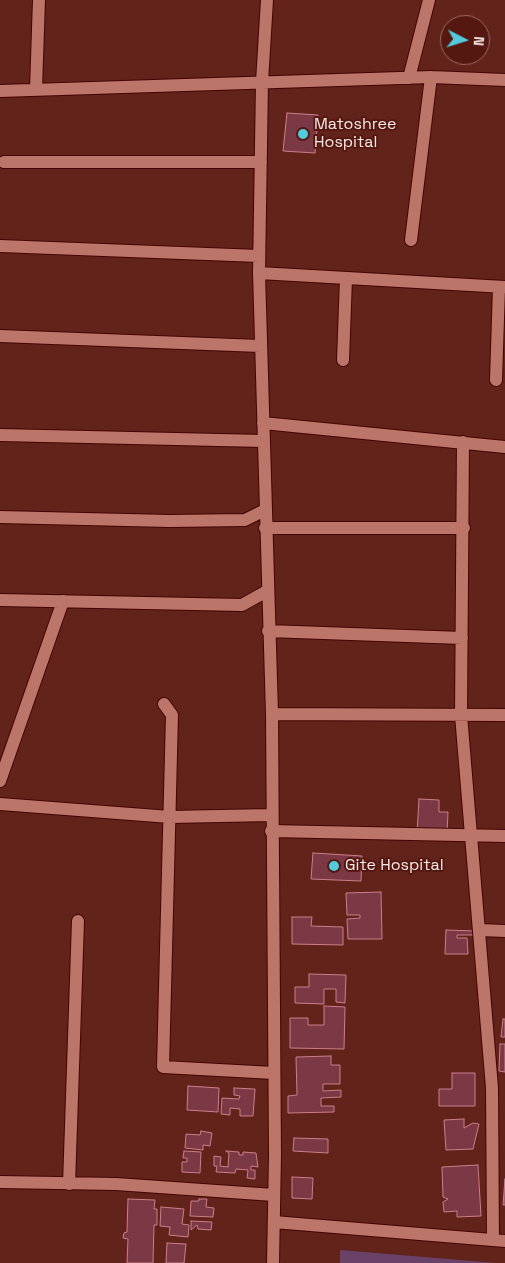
<!DOCTYPE html>
<html>
<head>
<meta charset="utf-8">
<style>
  body { margin:0 }
  #map { position:relative; width:505px; height:1263px; overflow:hidden; background:#62231b; font-family:"Space Grotesk",sans-serif }
  canvas { display:block }
  .north { position:absolute; left:440px; top:15px; width:50px; height:50px; box-sizing:border-box; background:#551811; border:1px solid #976c66; border-radius:50%; rotate:95deg; font-size:14px; font-weight:700; line-height:20px; text-align:center; color:#f9e9e6 }
  .north::after { content:''; display:block; margin:auto; width:18px; height:22px; background:#54cadd; clip-path:polygon(50% 0,100% 100%,50% 72%,0 100%) }
</style>
</head>
<body>
<div id="map">
<canvas width="505" height="1263"></canvas>
<div class="north">N</div>
</div>
<script>
const ctx = document.querySelector('canvas').getContext('2d');
ctx.lineJoin = 'round';
function fillPath(path, color) {
  ctx.fillStyle = color;
  ctx.fill(path, 'evenodd');
}
function shape(rows) {
  const path = new Path2D();
  for (const r of rows) {
    path.moveTo(r[0], r[1]);
    for (let i = 2; i < r.length; i += 2) path.lineTo(r[i], r[i + 1]);
  }
  return path;
}
function stroke(path, color, width, dash) {
  ctx.strokeStyle = color;
  ctx.lineWidth = width;
  ctx.lineCap = dash ? 'butt' : 'round';
  ctx.setLineDash(dash || []);
  ctx.stroke(path);
}
function drawText(font, color, halo, rows, align = 'center') {
  ctx.font = font + ' "Space Grotesk",sans-serif';
  ctx.lineWidth = 4;
  ctx.setLineDash([]);
  ctx.textBaseline = 'middle';
  ctx.strokeStyle = halo;
  ctx.fillStyle = color;
  for (const [text, x, y, turn = 0] of rows) {
    ctx.save();
    ctx.translate(x, y);
    ctx.rotate((+turn || 0) * Math.PI / 180);
    ctx.textAlign = isNaN(turn) ? turn : align;
    if (halo) ctx.strokeText(text, 0, 0);
    ctx.fillText(text, 0, 0);
    ctx.restore();
  }
}
fillPath(shape([
  [340,1250,496,1263,340,1263]
]), '#6a4167');
const building = shape([
  [287,113,318,115,315,153,283,151,287,113],
  [419,799,439,800,439,812,448,812,447,834,417,833,419,799],
  [313,853,362,856,361,881,311,879,313,853],
  [381,892,382,939,348,939,347,919,360,918,360,915,347,915,346,893,381,892],
  [292,917,312,917,311,926,343,927,343,945,292,944,292,917],
  [446,930,474,931,473,935,457,935,457,938,467,938,468,954,445,954,446,930],
  [309,974,346,975,345,1003,336,1002,336,989,324,989,324,1004,295,1003,295,987,309,987,309,974],
  [324,1006,345,1007,344,1049,290,1048,290,1018,308,1018,308,1025,324,1025,324,1006],
  [503,1019,505,1019,505,1037,501,1037,503,1019],
  [500,1044,505,1044,505,1072,499,1071,500,1044],
  [331,1056,331,1065,340,1065,340,1084,323,1084,323,1091,341,1090,341,1097,321,1098,321,1106,334,1106,334,1112,288,1113,288,1096,297,1095,296,1057,331,1056],
  [452,1073,475,1073,475,1106,439,1106,439,1089,452,1089,452,1073],
  [188,1086,219,1088,218,1112,187,1110,188,1086],
  [234,1088,255,1089,253,1116,240,1116,240,1109,230,1108,230,1115,221,1114,222,1098,239,1099,240,1096,234,1095,234,1088],
  [464,1119,464,1128,473,1123,479,1124,473,1149,446,1150,444,1120,464,1119],
  [201,1131,212,1133,210,1146,203,1145,203,1150,185,1148,186,1134,200,1135,201,1131],
  [294,1138,328,1139,328,1153,293,1151,294,1138],
  [184,1151,201,1152,200,1173,182,1172,182,1162,187,1162,187,1158,183,1158,184,1151],
  [226,1151,239,1152,239,1155,243,1155,243,1152,256,1153,258,1167,251,1166,251,1170,255,1170,255,1179,247,1178,248,1170,236,1169,235,1173,216,1172,217,1166,214,1166,214,1156,221,1157,220,1166,228,1167,229,1153,226,1151],
  [478,1165,481,1216,457,1217,457,1211,444,1212,443,1202,448,1199,443,1197,442,1167,478,1165],
  [292,1177,313,1178,312,1199,292,1198,292,1177],
  [505,1179,505,1205,503,1205,505,1179],
  [128,1199,155,1200,154,1209,157,1209,157,1225,154,1225,153,1263,127,1263,128,1239,123,1238,124,1233,127,1232,128,1199],
  [199,1199,207,1199,206,1207,214,1208,213,1217,190,1216,191,1201,199,1201,199,1199],
  [161,1207,184,1209,182,1224,189,1225,188,1237,169,1235,170,1227,160,1226,161,1207],
  [191,1221,212,1222,211,1230,198,1229,197,1225,191,1230,191,1221],
  [167,1243,186,1244,184,1263,166,1263,167,1243]
]);
fillPath(building, '#7b3945');
stroke(building, '#ca7f8b', 1);
const minor = shape([
  [267,0,262,82,259,273,272,714,275,1155,273,1263],
  [409,78,429,0],
  [36,89,39,0],
  [0,91,431,77,505,80],
  [4,162,261,162],
  [411,240,431,77],
  [0,246,259,256],
  [259,273,505,287],
  [0,336,260,346],
  [343,360,346,278],
  [496,380,499,287],
  [263,423,505,447],
  [0,435,263,441],
  [463,442,461,715,492,1088,493,1240],
  [0,517,169,521,245,520,265,510],
  [265,528,464,528],
  [0,600,242,605,267,591],
  [268,631,462,638],
  [164,704,172,715,163,1067,274,1073],
  [272,714,505,715],
  [0,781,63,601],
  [0,804,170,817,271,815],
  [271,831,505,836],
  [480,930,505,931],
  [0,1182,116,1184,274,1195],
  [69,1184,78,921],
  [274,1222,505,1241]
]);
stroke(minor, '#440503', 14);
stroke(minor, '#bc7569', 12);
for (const [x, y, r, color] of [
  [303,134,6,"#54cadd"],
  [334,866,6,"#54cadd"]
]) {
  const dot = new Path2D();
  dot.arc(x, y, r, 0, 2 * Math.PI);
  ctx.fillStyle = color;
  ctx.fill(dot);
  stroke(dot, '#551811', 2);
}
drawText('16px', '#f9e9e6', '#551811', [
  ["Matoshree",314,125],
  ["Hospital",314,143],
  ["Gite Hospital",345,866]
], 'left');
</script>
</body>
</html>
